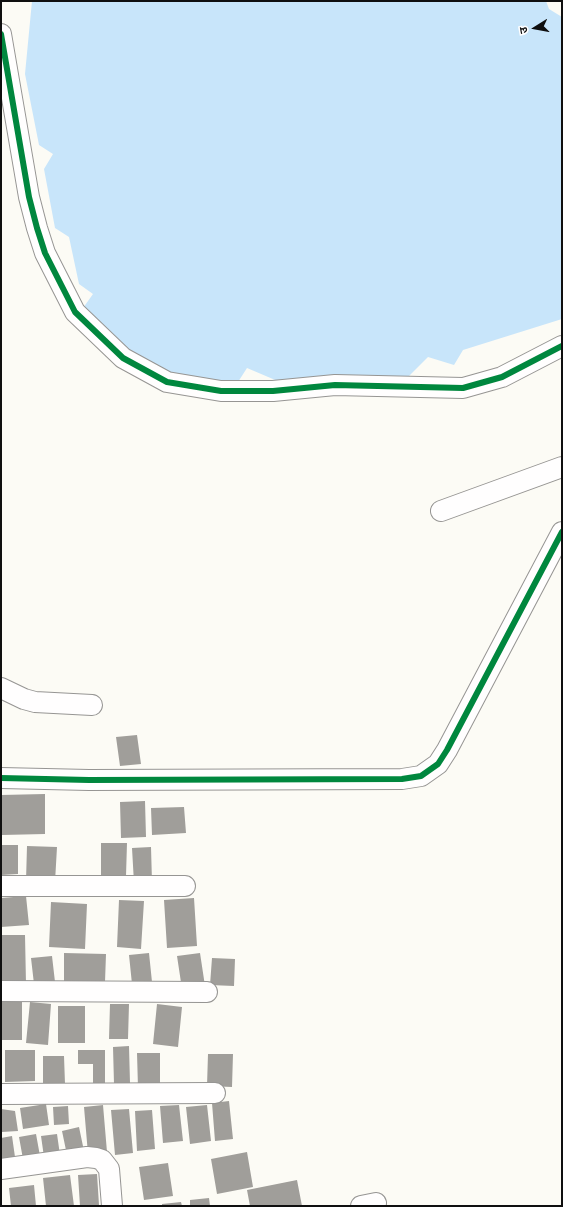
<!DOCTYPE html>
<html>
<head>
<meta charset="utf-8">
<style>
  body { margin:0 }
  #map { position:relative; width:563px; height:1207px; overflow:hidden; background:#fcfbf5; font-family:"Times New Roman","Noto Sans Devanagari",serif }
  canvas { display:block }
  .frame { position:absolute; inset:0; border:2px solid #0f0f0f; pointer-events:none }
  .north { position:absolute; left:515px; top:8px; width:40px; height:40px; -webkit-text-stroke:3px #fff; paint-order:stroke; rotate:259deg; font-size:11px; font-weight:700; line-height:16px; text-align:center; color:#0f0f0f }
  .north::after { content:''; display:block; margin:auto; width:14px; height:18px; background:#0f0f0f; clip-path:polygon(50% 0,100% 100%,50% 72%,0 100%) }
</style>
</head>
<body>
<div id="map">
<canvas width="563" height="1207"></canvas>
<div class="frame"></div>
<div class="north">उ</div>
</div>
<script>
const ctx = document.querySelector('canvas').getContext('2d');
ctx.lineJoin = 'round';
function fillPath(path, color) {
  ctx.fillStyle = color;
  ctx.fill(path, 'evenodd');
}
function shape(rows) {
  const path = new Path2D();
  for (const r of rows) {
    path.moveTo(r[0], r[1]);
    for (let i = 2; i < r.length; i += 2) path.lineTo(r[i], r[i + 1]);
  }
  return path;
}
function stroke(path, color, width, dash) {
  ctx.strokeStyle = color;
  ctx.lineWidth = width;
  ctx.lineCap = dash ? 'butt' : 'round';
  ctx.setLineDash(dash || []);
  ctx.stroke(path);
}
fillPath(shape([
  [32,1,546,1,549,9,562,17,562,319,463,350,454,365,428,357,397,388,287,385,247,368,238,382,203,389,151,375,83,308,93,294,79,284,69,237,55,228,44,169,53,154,39,145,25,74]
]), '#c8e5fa');
fillPath(shape([
  [137,735,141,764,120,766,116,737],
  [45,794,45,834,2,835,1,795],
  [145,801,146,837,121,838,120,802],
  [184,807,186,833,152,835,151,808],
  [101,843,127,843,126,876,101,876],
  [1,845,18,845,18,874,1,875],
  [27,846,57,847,55,882,26,881],
  [151,847,152,882,134,883,132,848],
  [26,896,29,925,1,927,1,898],
  [194,898,197,946,167,948,164,900],
  [119,900,144,901,141,949,117,947],
  [51,902,87,904,85,949,49,947],
  [1,935,25,935,26,984,1,984],
  [64,953,106,954,105,982,64,981],
  [149,953,152,982,132,984,129,955],
  [200,953,205,986,182,989,177,956],
  [52,956,55,982,34,984,31,958],
  [212,958,235,959,234,986,210,985],
  [1,999,22,999,22,1040,1,1040],
  [30,1002,51,1004,48,1045,26,1043],
  [110,1004,129,1004,128,1039,109,1039],
  [157,1004,182,1007,178,1047,153,1044],
  [58,1006,85,1006,85,1043,58,1043],
  [129,1046,130,1083,114,1084,113,1047],
  [5,1050,35,1050,35,1081,5,1082],
  [78,1050,105,1050,105,1084,93,1084,93,1064,78,1064],
  [137,1053,160,1053,160,1087,138,1088],
  [208,1054,233,1054,232,1087,207,1086],
  [43,1056,64,1056,65,1084,43,1084],
  [229,1101,233,1139,215,1141,212,1103],
  [46,1104,49,1125,23,1129,20,1108],
  [103,1105,107,1152,88,1154,84,1107],
  [179,1105,183,1141,163,1143,160,1106],
  [207,1105,211,1141,190,1144,186,1107],
  [68,1106,69,1124,54,1125,53,1107],
  [1,1109,15,1111,18,1131,2,1132],
  [129,1109,133,1153,115,1155,111,1110],
  [152,1110,155,1149,137,1151,135,1111],
  [79,1127,84,1151,67,1155,62,1131],
  [36,1134,40,1156,23,1159,19,1137],
  [57,1134,60,1155,44,1157,41,1136],
  [12,1136,15,1157,1,1159,1,1138],
  [247,1152,253,1187,217,1194,211,1159],
  [168,1163,173,1196,144,1200,139,1167],
  [97,1174,99,1205,80,1206,78,1175],
  [70,1175,74,1206,46,1206,43,1178],
  [297,1180,302,1206,250,1206,247,1190],
  [34,1185,36,1206,11,1206,9,1188],
  [209,1198,210,1206,190,1206,190,1200],
  [181,1202,182,1206,162,1206,162,1204]
]), '#a09e9a');
const minor = shape([
  [1,34,29,197,37,228,45,253,75,312,123,358,167,382,221,391,273,391,335,385,463,388,502,377,562,346],
  [441,511,562,467],
  [1,688,24,699,35,702,92,705],
  [1,778,89,780,402,779,421,776,438,764,447,750,562,532],
  [1,886,185,886],
  [1,991,207,992],
  [1,1094,215,1093],
  [1,1169,87,1157,96,1158,102,1160,109,1169,112,1206],
  [361,1206,376,1203]
]);
stroke(minor, '#969593', 22);
stroke(minor, '#fffefe', 20);
stroke(shape([
  [1,34,29,197,37,228,45,253,75,312,123,358,167,382,221,391,273,391,335,385,463,388,502,377,562,346],
  [1,778,89,780,402,779,421,776,438,764,447,750,562,532]
]), '#00873e', 6);
</script>
</body>
</html>
